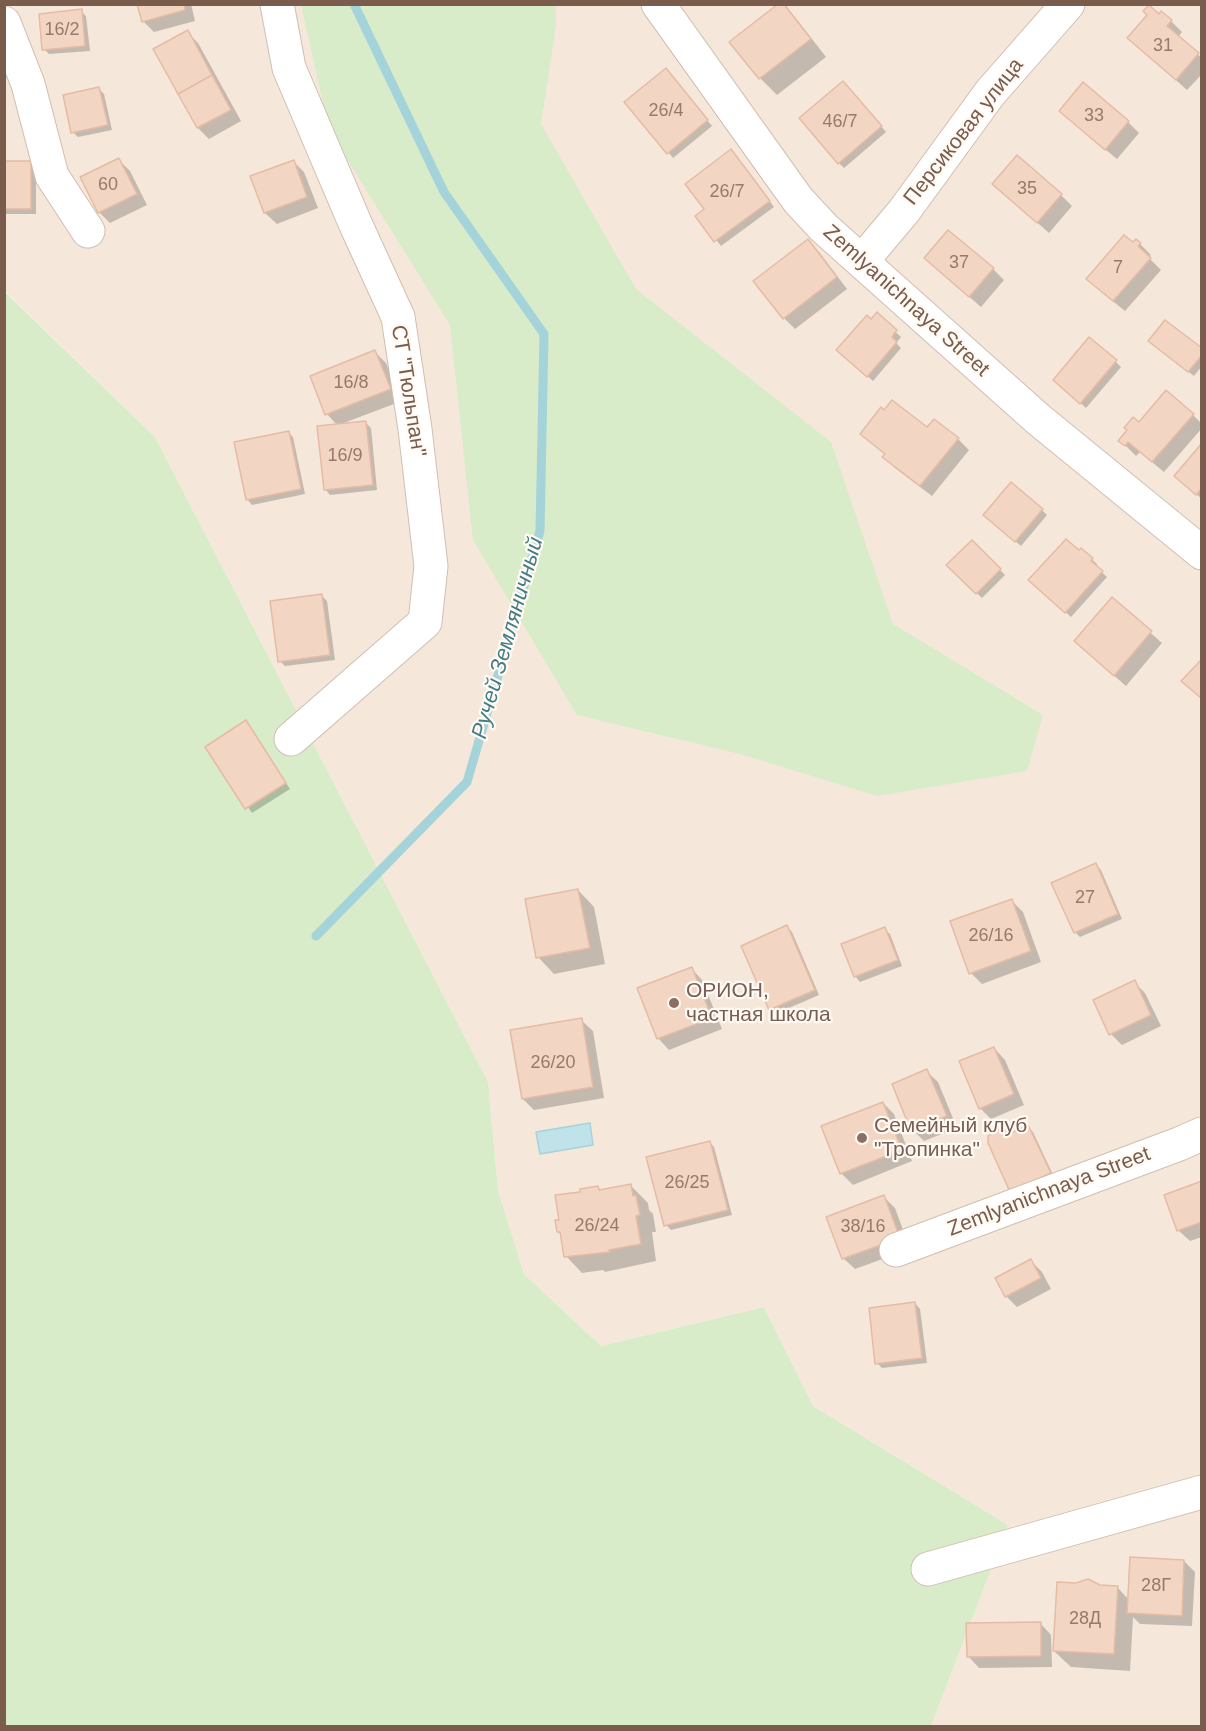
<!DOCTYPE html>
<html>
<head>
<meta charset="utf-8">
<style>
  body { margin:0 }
  #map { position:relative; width:1206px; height:1731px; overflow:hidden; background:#fdf6ec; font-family:Helvetica,sans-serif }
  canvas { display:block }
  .frame { position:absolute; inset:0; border:6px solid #7a5c4d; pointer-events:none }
</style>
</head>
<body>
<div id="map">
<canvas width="1206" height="1731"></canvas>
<div class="frame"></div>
</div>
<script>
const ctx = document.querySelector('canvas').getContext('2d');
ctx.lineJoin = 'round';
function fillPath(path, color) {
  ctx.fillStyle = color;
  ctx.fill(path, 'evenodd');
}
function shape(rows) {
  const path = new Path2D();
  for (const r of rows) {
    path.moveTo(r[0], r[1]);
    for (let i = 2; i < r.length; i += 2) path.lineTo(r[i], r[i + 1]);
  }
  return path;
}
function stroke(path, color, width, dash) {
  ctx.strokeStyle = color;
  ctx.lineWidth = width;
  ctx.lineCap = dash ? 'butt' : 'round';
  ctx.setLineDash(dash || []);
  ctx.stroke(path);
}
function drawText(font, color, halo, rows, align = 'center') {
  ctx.font = font + ' Helvetica,sans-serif';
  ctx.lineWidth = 4.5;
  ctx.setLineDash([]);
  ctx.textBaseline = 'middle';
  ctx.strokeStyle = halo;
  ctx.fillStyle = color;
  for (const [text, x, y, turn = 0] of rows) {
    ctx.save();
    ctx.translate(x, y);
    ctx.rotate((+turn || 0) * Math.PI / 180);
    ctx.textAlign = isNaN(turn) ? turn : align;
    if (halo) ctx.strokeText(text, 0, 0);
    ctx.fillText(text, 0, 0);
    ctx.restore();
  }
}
fillPath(shape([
  [4,5,1201,5,1201,1726,931,1726,1008,1525,813,1406,764,1307,601,1346,524,1274,498,1190,488,1082,155,437,5,291]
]), '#f5e8da');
fillPath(shape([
  [301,5,556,5,556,26,541,124,636,289,831,442,893,624,1043,715,1027,771,877,796,740,754,577,715,473,540,450,325,329,130],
  [4,291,155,437,488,1082,498,1190,524,1274,601,1346,764,1307,813,1406,1008,1525,931,1726,5,1726]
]), '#d8ecc9');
const water = shape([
  [590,1123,593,1145,540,1154,536,1132,590,1123]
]);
fillPath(water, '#bfe3e8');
stroke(water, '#a5d3da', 1.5);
fillPath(shape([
  [139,4,191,4,195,21,154,32,143,21],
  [782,4,798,21,826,57,777,95,760,78,732,42],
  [81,11,86,16,90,51,49,54,44,49],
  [1159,16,1171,21,1182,32,1178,37,1202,58,1202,74,1187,90,1129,38],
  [187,32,198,43,241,121,209,139,198,128,155,49],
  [671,76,712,126,673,158,626,102],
  [98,88,104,94,112,130,78,137,73,132],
  [848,88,886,132,844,168,839,163],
  [1072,122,1128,122,1139,133,1117,159],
  [736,156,774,207,721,246,697,216,706,209],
  [119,160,130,171,147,205,110,223,99,212],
  [293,161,304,172,318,208,277,224,265,213,252,177],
  [4,163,31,163,36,168,36,214,4,214],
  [994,184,1061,195,1072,206,1049,233],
  [808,241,819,252,847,289,795,329,784,318],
  [1140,244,1151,255,1148,257,1161,270,1125,311,1099,290,1133,245],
  [937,269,993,269,1004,280,981,307],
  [877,315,901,337,896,343,901,348,873,381,843,355],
  [1155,346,1202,350,1202,366,1194,376],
  [375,352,386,363,402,401,341,424,366,423,371,428,377,490,330,495,325,489,338,426,327,414,312,377],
  [1116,362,1121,367,1086,408,1060,385],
  [1193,415,1202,424,1202,428,1164,472,1140,452,1136,456,1120,440,1139,424],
  [927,429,958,439,969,450,932,496,895,468,884,457,886,455,862,434],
  [288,432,293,437,305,494,252,505,247,499],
  [1202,446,1202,499,1181,481],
  [1042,510,1047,515,1021,546,990,520],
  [972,542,1005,575,982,598,948,565],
  [1081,550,1097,564,1096,567,1107,577,1071,617,1030,580],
  [322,596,327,601,335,660,285,666,280,661],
  [1112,599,1162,643,1126,686,1087,652],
  [246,722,290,789,252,813,207,747],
  [1096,865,1101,870,1122,919,1080,937,1075,932],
  [578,890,594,907,605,964,554,974,538,957],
  [1012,901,1023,912,1041,962,982,984,971,973],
  [787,927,792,932,819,995,775,1014,770,1009],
  [884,929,890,934,902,966,860,982,855,976],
  [691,968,702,980,722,1029,669,1050,658,1038],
  [1134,982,1145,993,1161,1026,1122,1045,1111,1034],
  [581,1020,593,1031,604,1098,534,1110,523,1099],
  [994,1048,1005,1060,1024,1105,991,1119,980,1108],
  [926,1071,938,1082,957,1128,924,1141,913,1130],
  [883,1103,894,1114,912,1161,853,1185,841,1173,823,1127],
  [1028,1127,1033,1132,1055,1179,1016,1196],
  [709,1142,714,1147,732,1215,671,1230,666,1225],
  [1202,1183,1202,1237,1190,1241,1178,1230],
  [631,1186,648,1203,649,1210,653,1214,656,1232,652,1232,656,1261,605,1272,603,1270,582,1273,566,1256,563,1236,558,1232,561,1221,582,1193,598,1187,601,1191],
  [884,1197,895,1208,910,1249,855,1269,843,1258],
  [1030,1260,1042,1272,1051,1289,1017,1307,1006,1296],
  [915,1303,920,1309,927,1363,882,1368,877,1363],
  [1184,1561,1195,1572,1192,1626,1140,1624,1133,1617,1130,1671,1071,1667,1054,1651,1100,1586,1117,1587,1129,1600],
  [1040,1623,1051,1635,1052,1667,979,1668,968,1656]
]), '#0003');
stroke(shape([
  [316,936,467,782,540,531,544,334,444,192,354,4]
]), '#a5d3da', 9);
const building = shape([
  [137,4,184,4,185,10,142,22,137,4],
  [778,4,784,4,811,39,759,79,729,42,778,4],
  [1149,5,1159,14,1161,11,1172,20,1167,26,1199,53,1176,80,1127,38,1147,15,1143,11,1149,5],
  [82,9,85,46,42,50,39,14,82,9],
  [188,30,212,75,178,94,153,49,188,30],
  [666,68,708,120,667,154,624,102,666,68],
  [212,75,231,110,197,128,178,94,212,75],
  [843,81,882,126,838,164,799,118,843,81],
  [1083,82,1129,121,1105,150,1059,111,1083,82],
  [99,87,108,125,71,133,63,95,99,87],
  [731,149,770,201,714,242,695,216,704,209,685,184,731,149],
  [1017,155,1062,194,1037,223,992,184,1017,155],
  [119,158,137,194,98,213,80,177,119,158],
  [294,160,307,197,264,213,250,176,294,160],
  [4,161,31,161,31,209,4,209,4,161],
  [948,230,994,268,969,297,924,258,948,230],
  [1124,235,1133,242,1136,239,1141,243,1138,246,1151,258,1113,301,1086,279,1124,235],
  [808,239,837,277,783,319,753,281,808,239],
  [877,312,897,330,892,337,897,342,867,377,836,350,867,315,871,319,877,312],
  [1165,320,1202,348,1202,355,1188,372,1148,341,1165,320],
  [1089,337,1117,360,1080,404,1053,380,1089,337],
  [375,350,391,389,325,415,310,376,375,350],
  [1166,390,1194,414,1152,462,1128,442,1125,446,1118,441,1127,430,1124,428,1133,417,1139,422,1166,390],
  [892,400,927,427,934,419,959,438,920,486,882,457,885,454,860,434,881,407,884,410,892,400],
  [366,421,373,485,324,490,317,426,366,421],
  [289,431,301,489,246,500,234,442,289,431],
  [1202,443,1202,488,1196,495,1174,476,1202,443],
  [1011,482,1043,509,1015,542,983,515,1011,482],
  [1066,539,1079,550,1081,548,1093,558,1091,561,1103,571,1065,613,1028,580,1066,539],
  [972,540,1001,569,976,594,946,565,972,540],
  [322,594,330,655,278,662,270,601,322,594],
  [1112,597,1152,631,1114,676,1074,641,1112,597],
  [1202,659,1202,699,1181,681,1202,659],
  [246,720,286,783,245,809,205,747,246,720],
  [1096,863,1118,914,1074,933,1051,883,1096,863],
  [578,889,590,948,536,958,525,899,578,889],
  [1012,899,1031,951,969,974,950,921,1012,899],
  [787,925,815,990,769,1010,741,946,787,925],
  [885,927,898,960,854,977,841,944,885,927],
  [692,967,712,1018,657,1039,637,988,692,967],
  [1135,980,1151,1015,1109,1035,1093,1000,1135,980],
  [582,1018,593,1087,522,1099,510,1030,582,1018],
  [994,1047,1014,1094,979,1109,959,1061,994,1047],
  [927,1069,947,1116,911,1131,892,1084,927,1069],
  [883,1102,902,1150,840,1174,821,1126,883,1102],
  [1028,1125,1051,1173,1010,1192,988,1143,988,1136,1000,1128,1007,1128,1011,1133,1028,1125],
  [710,1141,728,1210,664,1226,646,1157,710,1141],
  [1202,1181,1202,1222,1177,1231,1164,1195,1202,1181],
  [631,1184,633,1196,636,1195,640,1215,636,1216,641,1244,609,1250,610,1252,564,1257,560,1232,557,1232,555,1220,559,1220,555,1195,580,1192,580,1189,598,1186,599,1190,631,1184],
  [884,1195,900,1238,842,1259,826,1217,884,1195],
  [1031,1259,1041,1278,1005,1297,995,1278,1031,1259],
  [915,1302,922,1358,875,1364,869,1308,915,1302],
  [1130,1557,1184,1560,1182,1616,1127,1613,1130,1557],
  [1088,1579,1100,1585,1118,1586,1114,1654,1053,1651,1057,1582,1076,1583,1088,1579],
  [1041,1622,1041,1656,967,1657,966,1623,1041,1622]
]);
fillPath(building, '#f3d5c3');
stroke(building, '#e6bba3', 1.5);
const minor = shape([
  [277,4,289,68,355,223,398,317,415,429,431,566,425,622,291,739],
  [658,4,798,200,824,228,1038,419,1202,553],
  [4,23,28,84,52,176,88,231],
  [862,261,904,211,990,93,1068,4],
  [896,1250,1179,1144,1202,1134],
  [928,1569,1202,1492]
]);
stroke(minor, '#d1beb0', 35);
stroke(minor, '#fff', 33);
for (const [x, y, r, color] of [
  [674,1003,6,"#8d6e63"],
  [862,1138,6,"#8d6e63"]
]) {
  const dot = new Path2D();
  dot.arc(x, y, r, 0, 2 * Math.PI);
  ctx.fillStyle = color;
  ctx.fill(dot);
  stroke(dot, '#fffaf3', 2);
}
drawText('18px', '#987a6a', null, [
  ["16/2",62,30],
  ["31",1163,46],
  ["26/4",666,111],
  ["33",1094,116],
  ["46/7",840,122],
  ["60",108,185],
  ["35",1027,189],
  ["26/7",727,192],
  ["37",959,263],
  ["7",1118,268],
  ["16/8",351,383],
  ["16/9",345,456],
  ["27",1085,898],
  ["26/16",991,936],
  ["26/20",553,1063],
  ["26/25",687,1183],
  ["26/24",597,1226],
  ["38/16",863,1227],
  ["28Г",1156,1586],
  ["28Д",1085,1619]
]);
drawText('21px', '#7a5c4d', '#fffaf3', [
  ["Персиковая улица",964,132,-52],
  ["Zemlyanichnaya Street",906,301,42],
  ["СТ \"Тюльпан\"",408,391,81],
  ["Zemlyanichnaya Street",1049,1192,-21]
]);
drawText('21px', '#785e54', '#fffaf3', [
  ["ОРИОН,",686,991],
  ["частная школа",686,1015],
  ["Семейный клуб",874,1126],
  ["\"Тропинка\"",874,1150]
], 'left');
drawText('italic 22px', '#437c86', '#fffaf3', [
  ["Ручей Земляничный",508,638,-74]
]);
</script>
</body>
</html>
